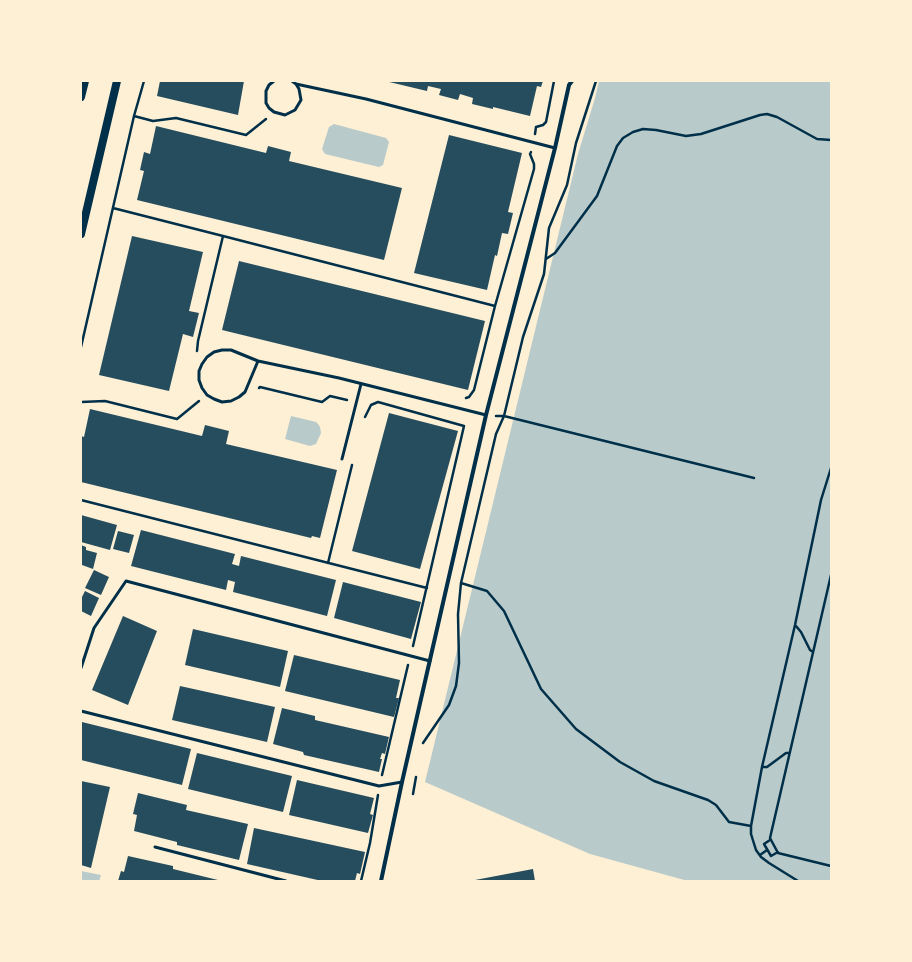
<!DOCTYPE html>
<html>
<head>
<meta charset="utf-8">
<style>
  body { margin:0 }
  #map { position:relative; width:912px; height:962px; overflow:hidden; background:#fdf0d5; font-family:Roboto,sans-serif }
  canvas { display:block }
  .frame { position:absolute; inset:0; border:82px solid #fdf0d5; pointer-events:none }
</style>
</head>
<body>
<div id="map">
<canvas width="912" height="962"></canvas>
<div class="frame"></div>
</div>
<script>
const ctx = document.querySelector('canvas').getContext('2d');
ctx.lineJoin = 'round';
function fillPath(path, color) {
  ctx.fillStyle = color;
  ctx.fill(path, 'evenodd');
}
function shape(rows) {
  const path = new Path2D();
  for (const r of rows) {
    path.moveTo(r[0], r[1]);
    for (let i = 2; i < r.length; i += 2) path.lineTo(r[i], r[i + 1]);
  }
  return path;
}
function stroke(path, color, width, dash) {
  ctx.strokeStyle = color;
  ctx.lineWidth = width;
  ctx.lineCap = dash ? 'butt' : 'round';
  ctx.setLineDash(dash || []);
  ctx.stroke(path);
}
fillPath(shape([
  [599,81,825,81,831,82,831,881,688,881,590,854,425,782,578,154,595,98],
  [334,124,386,138,389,142,383,165,379,167,325,154,322,149,329,127],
  [291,416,316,422,318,424,320,427,321,433,316,444,310,446,285,439],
  [81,871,101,875,99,881,81,881]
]), '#b9caca');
fillPath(shape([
  [160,81,244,81,238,115,157,96],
  [385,81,543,81,541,87,537,86,530,116,493,107,493,109,472,104,473,98,460,94,458,100,439,95,441,89,428,86,427,91],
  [156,126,266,153,268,146,291,152,289,161,402,188,384,260,137,200,144,171,140,170,144,152,150,154],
  [449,135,522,153,508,212,513,213,508,234,502,233,497,256,495,255,487,290,414,273],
  [132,236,203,252,189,311,199,313,193,337,183,334,169,391,99,375],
  [239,261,485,321,468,390,222,330],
  [90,409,202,436,205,425,229,431,226,444,337,470,320,538,312,536,311,538,81,482,81,436,84,437],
  [389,413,458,431,420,569,352,551],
  [81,515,117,525,110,550,81,542],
  [141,530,235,554,232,564,239,566,241,556,336,580,327,616,233,592,235,582,228,580,226,590,131,566],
  [118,531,134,535,129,553,113,549],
  [81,545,86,547,86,550,97,553,93,569,82,565,81,568],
  [94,570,109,577,101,595,85,588],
  [343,582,421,602,411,639,334,618],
  [85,591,99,598,91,616,81,611,81,599],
  [123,616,157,631,128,705,92,690],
  [193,629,288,651,280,687,185,665],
  [294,655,400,680,396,698,399,698,394,717,285,691],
  [180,686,275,707,267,742,172,720],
  [282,708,315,716,315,720,389,737,385,754,382,753,380,759,382,759,379,772,304,755,303,752,273,744],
  [82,722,191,749,182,785,81,760,81,727],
  [197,753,292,776,283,812,188,789],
  [297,780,374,798,370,814,373,815,368,833,289,815],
  [81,781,110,787,91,868,81,865],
  [138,793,187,805,186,810,248,824,239,860,177,845,177,842,134,831,137,815,133,814],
  [254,828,365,852,360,874,357,873,355,881,322,881,247,864],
  [128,856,173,866,173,869,222,881,118,881,121,871,124,872],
  [533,869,535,881,475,881,475,880]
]), '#264d5e');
stroke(shape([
  [134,116,153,121,176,118,246,135,266,119],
  [535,134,536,127,543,125,546,122,554,81],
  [113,208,223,236],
  [546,259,555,253,597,196,617,146,623,138,633,132,643,129,656,130,686,136,701,134,760,115,767,114,777,117,817,139,831,140],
  [81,347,134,116,144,81],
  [197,351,198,341,223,236,495,306],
  [259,388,260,387,322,402,330,396,347,400],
  [466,398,469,397,474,390,495,306,534,169,534,164,530,154,531,152],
  [81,402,105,401,177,419,199,401],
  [496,416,504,416,754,478],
  [365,417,371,405,378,402,464,426,413,646],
  [81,500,427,588],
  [328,563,352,465],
  [831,575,770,838,778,853,831,866],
  [461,583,487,591,504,611,541,689,576,729,620,762,654,781,708,800,716,805,729,822,751,826],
  [796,626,801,632,810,650,813,652],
  [423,743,449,705,456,686,459,663,458,614,461,583,496,434,504,416,523,337,544,274,549,228,567,185,576,143,596,81],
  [762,767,767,767,786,753,789,753],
  [382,775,408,665],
  [413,794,416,777],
  [770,840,764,844,771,856,778,852],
  [760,855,767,850],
  [361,881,370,843,378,795],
  [798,881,769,863,761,857,756,850,751,834,751,826,762,767,795,625,821,500,831,468]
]), '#003049', 2.5);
stroke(shape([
  [274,81,269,85,266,91,266,103,269,108,274,112,285,115,295,110,301,100,299,89,296,84,292,81],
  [296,84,366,99,555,148],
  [222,350,231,350,258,361,245,392,239,397,231,401,222,402,214,399,207,395,202,388,199,380,199,371,202,364,207,357,214,352,222,350],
  [258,361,339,378,486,415],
  [342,459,361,384],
  [81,668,94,628,126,581,430,661],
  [81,711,379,786,402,782],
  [155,847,286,881]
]), '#003049', 3);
stroke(shape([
  [381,881,402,782,486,415,555,148,569,85,572,81]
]), '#003049', 4);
stroke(shape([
  [81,97,85,81],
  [81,234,117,81]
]), '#003049', 8);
</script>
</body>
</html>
